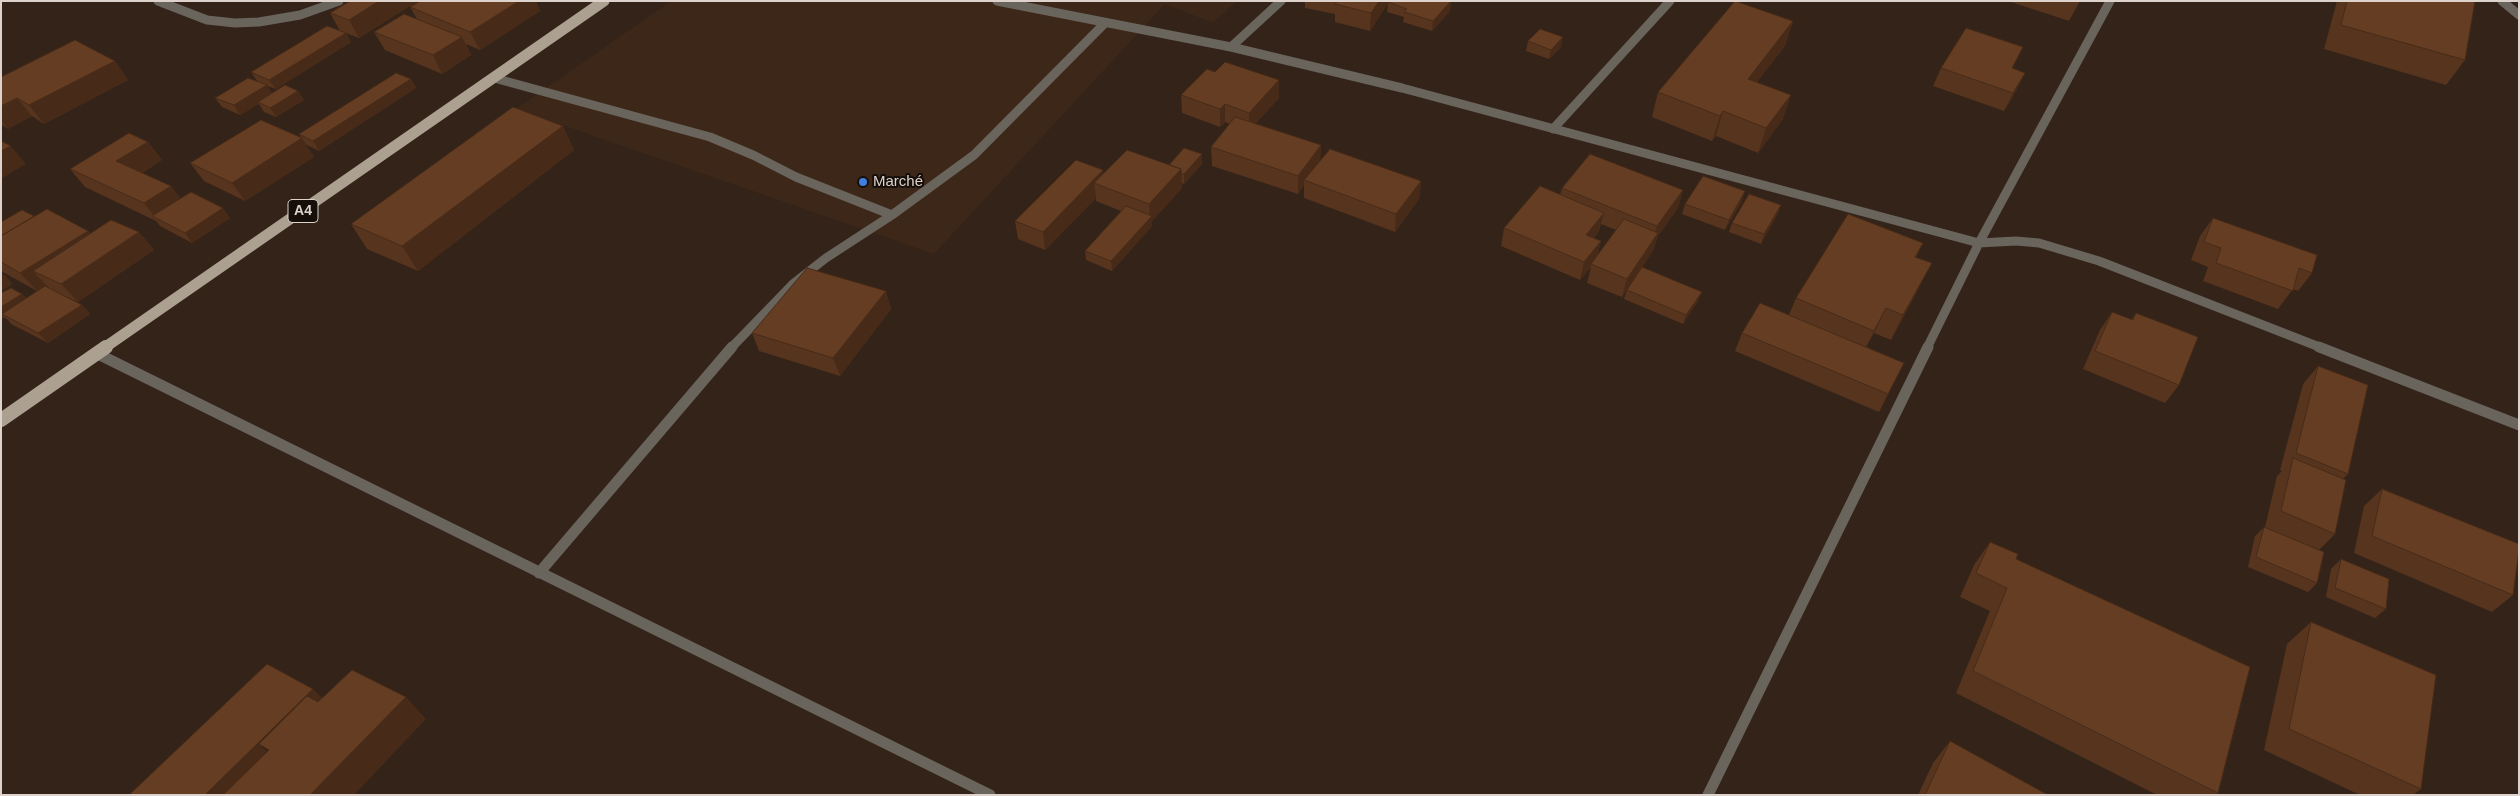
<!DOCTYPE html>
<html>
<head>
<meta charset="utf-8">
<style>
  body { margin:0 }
  #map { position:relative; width:2520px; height:796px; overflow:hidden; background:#332319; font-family:Helvetica,sans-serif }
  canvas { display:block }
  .frame { position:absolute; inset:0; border:2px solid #ded3cc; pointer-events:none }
</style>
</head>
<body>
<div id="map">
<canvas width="2520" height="796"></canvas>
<div class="frame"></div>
</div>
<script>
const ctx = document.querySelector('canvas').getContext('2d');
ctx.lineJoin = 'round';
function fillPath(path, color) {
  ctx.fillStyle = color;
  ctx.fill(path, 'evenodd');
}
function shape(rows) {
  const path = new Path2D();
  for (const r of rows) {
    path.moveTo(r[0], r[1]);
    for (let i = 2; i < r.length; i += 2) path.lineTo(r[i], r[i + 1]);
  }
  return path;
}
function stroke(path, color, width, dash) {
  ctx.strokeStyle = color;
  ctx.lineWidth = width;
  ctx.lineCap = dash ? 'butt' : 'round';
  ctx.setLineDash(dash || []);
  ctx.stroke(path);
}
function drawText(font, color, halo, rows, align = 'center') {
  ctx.font = font + ' Helvetica,sans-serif';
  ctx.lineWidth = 4;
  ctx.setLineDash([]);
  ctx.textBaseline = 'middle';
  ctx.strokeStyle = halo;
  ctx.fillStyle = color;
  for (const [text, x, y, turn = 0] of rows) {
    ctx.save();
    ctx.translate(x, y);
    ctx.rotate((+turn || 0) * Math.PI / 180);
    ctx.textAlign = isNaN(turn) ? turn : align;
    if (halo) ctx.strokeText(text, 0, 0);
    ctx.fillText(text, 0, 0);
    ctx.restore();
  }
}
fillPath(shape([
  [671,1,1237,1,1213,23,1165,4,934,254,516,109]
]), '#3d2719');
stroke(shape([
  [158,1,207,20,235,23,259,22,300,15,339,1],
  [997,1,1231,47,1402,88,1979,243,2016,241,2039,243,2099,261,2322,348],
  [2502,1,2519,15],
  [1231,47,1281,1],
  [494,78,710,137,753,155,796,177,892,215],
  [1553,129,1670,1],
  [731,348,794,283,826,258,892,215,974,155,1104,24],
  [1927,348,1979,243,2110,1]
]), '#69645c', 9);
stroke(shape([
  [2319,347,2519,425],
  [98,354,990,795],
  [539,573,732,347],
  [1708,795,1928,347]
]), '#69645c', 11);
stroke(shape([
  [104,348,604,1]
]), '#aca191', 11);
stroke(shape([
  [1,420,106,347]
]), '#aca191', 14);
fillPath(shape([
  [350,1,418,1,359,38,346,33,351,42,276,89,267,86,272,93,298,91,304,100,276,117,264,112,259,104,240,115,222,107,215,98,257,81,251,72,340,31,330,13],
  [420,1,536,1,540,11,480,50,466,44,471,55,442,74,385,50,374,32,417,19,410,7],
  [1305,1,1451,1,1450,11,1432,31,1403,22,1404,17,1387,12,1388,3,1370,31,1335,22,1335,14,1305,8],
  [2008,1,2080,1,2069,21],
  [2337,1,2475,1,2465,60,2446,85,2324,49],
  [1793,21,1785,46,1757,82,1783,119,1758,153,1716,136,1712,141,1652,117,1658,92],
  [1528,41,1561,47,1549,59,1526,51],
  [115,61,128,80,44,124,32,116,8,129,1,124,1,77],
  [1941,68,2013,68,2025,73,2016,91,2004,111,1933,86],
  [411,79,416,88,319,151,305,144,314,157,245,201,204,181,190,163,301,138,299,134],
  [1181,95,1279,98,1255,124,1321,145,1320,161,1421,181,1419,199,1395,232,1304,198,1304,185,1298,194,1212,166,1211,147,1230,124,1225,122,1220,127,1182,113],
  [563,126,574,150,418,271,367,249,351,224],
  [148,142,162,160,142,173,171,186,180,198,230,218,192,243,160,226,156,221,85,187,70,169],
  [1202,164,1184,184,1182,183,1182,188,1152,221,1152,226,1112,271,1086,260,1085,251,1121,211,1096,201,1096,198,1045,250,1018,239,1015,221,1103,170,1103,173,1169,165],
  [1562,188,1683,190,1678,208,1658,236,1653,251,1642,267,1698,301,1683,324,1624,299,1627,290,1633,281,1622,297,1587,283,1591,267,1580,280,1501,246,1504,228,1560,195],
  [1601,224,1616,230,1597,256,1601,241,1594,238,1599,231],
  [1742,201,1725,230,1682,214,1685,204],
  [1781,205,1777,215,1761,244,1729,232,1732,223],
  [34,216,88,231,90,233,139,232,154,250,78,302,65,296,82,305,90,314,48,343,11,324,7,319,1,317,1,293,22,294,26,298,49,288,46,285,37,291,1,271,1,222],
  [2213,218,2312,273,2298,291,2293,289,2278,309,2203,281,2208,267,2191,260,2200,236],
  [1923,243,1916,257,1919,288,1891,340,1874,333,1866,347,1904,363,1879,412,1735,351,1742,333,1789,315,1796,298],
  [886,291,891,309,840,376,759,351,752,333],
  [2112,312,2131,320,2136,313,2179,385,2165,403,2083,369,2100,330],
  [2318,366,2348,474,2343,479,2335,534,2319,550,2317,583,2308,592,2248,567,2255,536,2264,527,2265,527,2277,476,2282,471,2280,470,2303,384],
  [2382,489,2513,595,2492,612,2354,553,2364,506],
  [1990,542,2016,559,2218,793,2216,795,2157,795,1956,693,1990,611,1960,597,1974,565],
  [2341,559,2386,609,2375,618,2326,597,2331,569],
  [2311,622,2421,789,2413,795,2360,795,2264,750,2287,644],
  [1950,741,2048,795,1918,795,1933,763]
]), '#57341d');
fillPath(shape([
  [379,1,418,1,359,38,349,20],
  [519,1,536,1,540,11,480,50,470,32],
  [1379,1,1389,1,1370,31,1371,13],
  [1451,1,1450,11,1432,31,1433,21],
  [1793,21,1785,46,1740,104,1748,79],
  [346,33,351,42,276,89,269,80],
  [462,37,471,55,442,74,433,55],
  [1563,37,1561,47,1549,59,1551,50],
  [2023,47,2014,66,2003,86,2012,68],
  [115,61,128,80,44,124,29,105],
  [2025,73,2016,91,2004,111,2013,93],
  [411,79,416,88,319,151,313,141],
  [1279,80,1279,98,1249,131,1249,113],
  [267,85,273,95,258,102,259,104,240,115,234,105],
  [298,91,304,100,276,117,270,108],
  [1791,95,1783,119,1758,153,1766,128],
  [17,98,32,116,8,129,1,120,1,106],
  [1225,104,1225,122,1220,127,1220,109],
  [1723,111,1716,136,1712,141,1720,116],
  [563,126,574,150,418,271,402,246],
  [302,138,314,157,245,201,232,183],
  [148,142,162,160,131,179,116,161],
  [1321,145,1320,163,1304,180,1304,185,1298,194,1298,176],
  [11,146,26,164,1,179,1,151],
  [1202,154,1202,164,1184,184,1184,174],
  [1181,169,1182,188,1152,221,1152,226,1112,271,1111,261,1150,218,1149,204],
  [1103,170,1105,187,1094,183,1096,198,1045,250,1043,232],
  [1421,181,1419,199,1395,232,1396,214],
  [171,186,185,205,155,217,144,203],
  [1683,190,1678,208,1658,236,1653,251,1622,297,1627,279,1652,242,1657,226],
  [1745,191,1742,201,1725,230,1729,220],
  [1781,205,1777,215,1761,244,1764,234],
  [223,208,230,218,192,243,185,233],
  [1604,213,1599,231,1582,253,1586,235],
  [88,231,104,249,33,271,46,285,37,291,20,273],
  [139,232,154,250,78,302,61,284],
  [1601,241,1596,260,1591,264,1591,267,1580,280,1584,262],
  [1932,263,1919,288,1891,340,1903,315],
  [4,274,13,284,1,291,1,276],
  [886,291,891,309,840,376,833,358],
  [1702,292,1698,301,1683,324,1686,315],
  [22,294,32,304,2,314,6,319,1,314,1,307],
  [82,305,90,314,48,343,38,333],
  [1886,308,1874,333,1862,355,1874,331],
  [313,689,330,705,259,744,276,759,240,795,205,795],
  [406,697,426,719,354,795,310,795]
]), '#472b18');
const building = shape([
  [350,1,379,1,349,20,330,13,350,1],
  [420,1,519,1,470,32,410,7,420,1],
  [1337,1,1379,1,1371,13,1335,4,1337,1],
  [1389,1,1451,1,1433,21,1404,12,1407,9,1388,2,1389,1],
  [1735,1,1793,21,1748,79,1791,95,1766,128,1723,111,1720,116,1658,92,1735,1],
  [2347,1,2475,1,2465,60,2341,25,2347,1],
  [404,14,462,37,433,55,374,32,404,14],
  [327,26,346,33,269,80,251,72,327,26],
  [1966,28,2023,47,2012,68,2025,73,2013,93,1941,68,1966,28],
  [1540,29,1563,37,1551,50,1528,41,1540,29],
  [75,40,115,61,29,105,17,98,1,106,1,77,75,40],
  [1225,62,1279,80,1249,113,1225,104,1220,109,1181,95,1207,69,1215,72,1225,62],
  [396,73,411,79,313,141,299,134,396,73],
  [248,78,267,85,234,105,215,98,248,78],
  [285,85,298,91,270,108,258,102,285,85],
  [513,107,563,126,402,246,351,224,513,107],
  [1235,117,1321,145,1298,176,1211,147,1235,117],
  [261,120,302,138,232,183,190,163,261,120],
  [129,133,148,142,116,161,171,186,144,203,70,169,129,133],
  [1,141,11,146,1,151,1,141],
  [1184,148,1202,154,1184,174,1181,173,1181,169,1169,165,1184,148],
  [1330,149,1421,181,1396,214,1304,180,1330,149],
  [1127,150,1181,169,1149,204,1094,183,1127,150],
  [1590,154,1683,190,1657,226,1562,188,1590,154],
  [1076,160,1103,170,1043,232,1015,221,1076,160],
  [1703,176,1745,191,1729,220,1685,204,1703,176],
  [1540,186,1604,213,1586,235,1601,241,1584,262,1504,228,1540,186],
  [191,192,223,208,185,233,152,216,191,192],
  [1749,194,1781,205,1764,234,1732,223,1749,194],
  [1126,206,1152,216,1111,261,1085,251,1126,206],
  [47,209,88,231,20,273,1,262,1,236,47,209],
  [22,210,34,216,1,236,1,222,22,210],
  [1848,214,1923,243,1915,257,1932,263,1903,315,1886,308,1874,331,1796,298,1848,214],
  [2213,218,2317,255,2312,273,2299,268,2293,291,2216,263,2221,248,2204,242,2213,218],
  [1624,219,1658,233,1627,279,1591,264,1624,219],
  [111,220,139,232,61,284,33,271,111,220],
  [1642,267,1702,292,1686,315,1627,290,1642,267],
  [807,268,886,291,833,358,752,333,807,268],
  [45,286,82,305,38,333,2,314,45,286],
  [11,288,22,294,1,307,1,293,11,288],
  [1760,303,1904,363,1888,394,1742,333,1760,303],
  [2112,312,2133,320,2136,313,2198,337,2179,385,2095,351,2112,312],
  [2318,366,2368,385,2348,474,2296,453,2318,366],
  [2293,458,2346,480,2335,534,2281,511,2293,458],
  [2382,489,2519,544,2519,550,2513,595,2372,536,2382,489],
  [2264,527,2324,552,2317,583,2256,557,2264,527],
  [1990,542,2018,554,2016,559,2250,667,2218,793,1973,671,2007,588,1976,573,1990,542],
  [2341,559,2389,579,2386,609,2335,588,2341,559],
  [2311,622,2436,675,2421,789,2289,729,2311,622],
  [267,664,313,689,205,795,129,795,267,664],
  [352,670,406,697,310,795,223,795,269,750,259,744,307,696,318,702,352,670],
  [1950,741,2048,795,1925,795,1950,741]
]);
fillPath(building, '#653d22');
stroke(building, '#472b18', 1);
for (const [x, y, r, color] of [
  [863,182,5,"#3f7fe0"]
]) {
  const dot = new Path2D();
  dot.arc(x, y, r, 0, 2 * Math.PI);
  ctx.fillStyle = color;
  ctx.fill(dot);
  stroke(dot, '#150e09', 2);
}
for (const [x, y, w] of [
  [303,211,30]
]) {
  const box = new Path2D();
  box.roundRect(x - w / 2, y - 11.5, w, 23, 4);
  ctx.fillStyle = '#150e09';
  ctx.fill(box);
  stroke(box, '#ded3cc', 1);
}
drawText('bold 14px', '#ded3cc', null, [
  ["A4",303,211]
]);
drawText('15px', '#ded3cc', '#150e09', [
  ["Marché",873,182]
], 'left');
</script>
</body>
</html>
